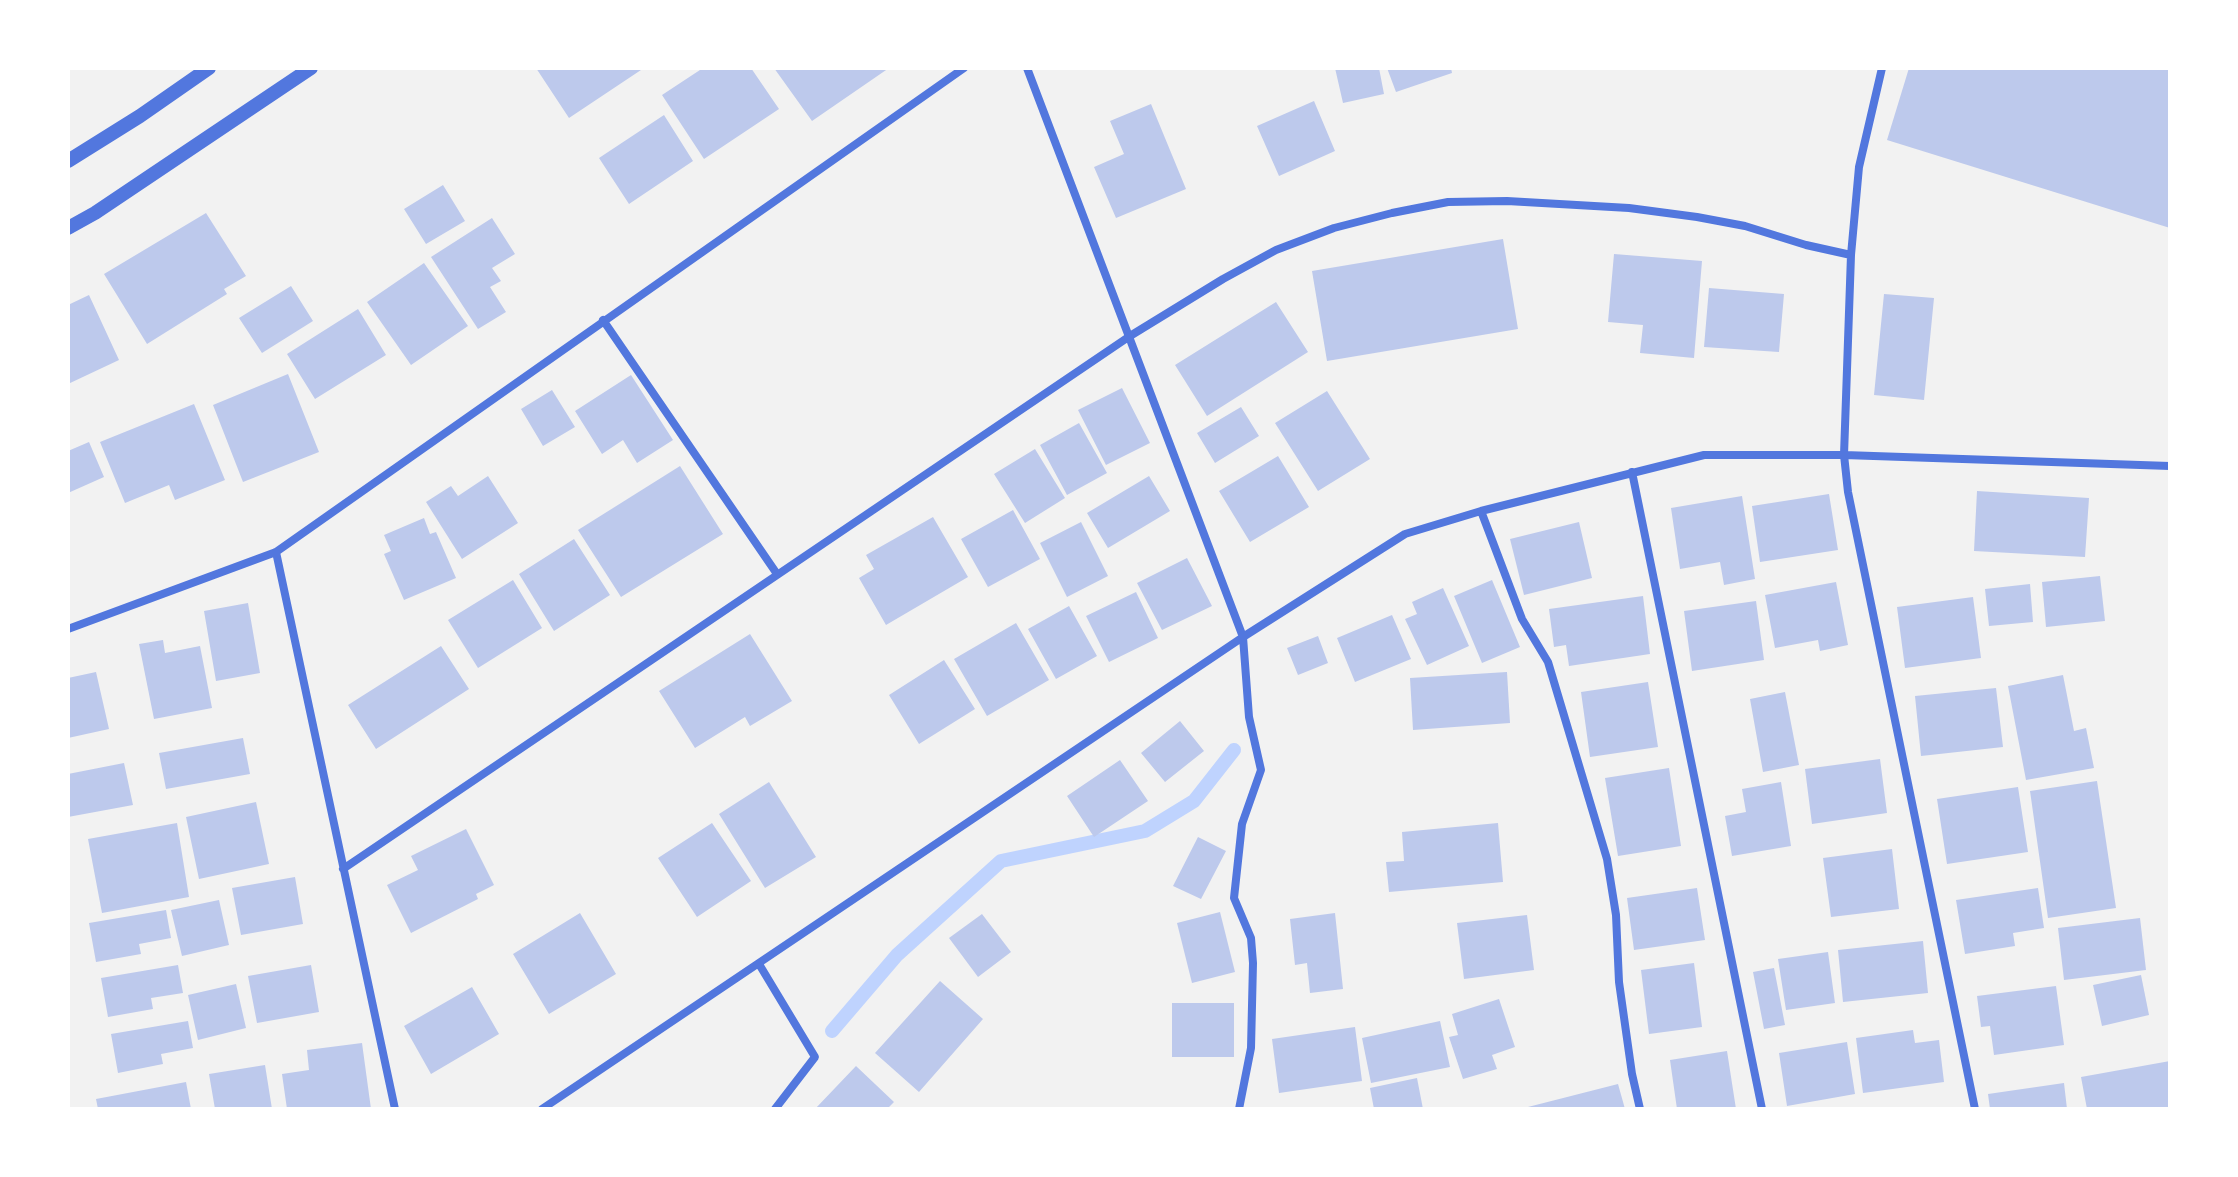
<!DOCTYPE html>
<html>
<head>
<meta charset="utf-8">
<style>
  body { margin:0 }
  #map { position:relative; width:2238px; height:1177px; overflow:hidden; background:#f2f2f2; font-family:Manrope,sans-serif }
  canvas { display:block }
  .frame { position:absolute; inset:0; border:70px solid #fff; pointer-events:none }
</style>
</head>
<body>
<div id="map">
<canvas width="2238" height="1177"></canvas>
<div class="frame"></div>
</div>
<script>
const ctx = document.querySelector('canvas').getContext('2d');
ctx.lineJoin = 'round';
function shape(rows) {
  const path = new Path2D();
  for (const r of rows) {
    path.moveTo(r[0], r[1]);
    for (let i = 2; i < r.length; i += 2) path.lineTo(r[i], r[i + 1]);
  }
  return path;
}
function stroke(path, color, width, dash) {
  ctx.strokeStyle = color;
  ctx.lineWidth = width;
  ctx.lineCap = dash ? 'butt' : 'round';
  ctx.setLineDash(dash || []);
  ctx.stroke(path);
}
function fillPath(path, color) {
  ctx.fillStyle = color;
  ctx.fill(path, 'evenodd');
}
stroke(shape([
  [832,1031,897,955,1001,861,1145,831,1194,801,1234,750]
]), '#bfd3fe', 14);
fillPath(shape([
  [536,68,644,68,569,118],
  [703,68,751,68,779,109,704,159,662,95],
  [774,68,889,68,812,121],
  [1335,68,1379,68,1384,94,1343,103],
  [1387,68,1451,68,1452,73,1396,92],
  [1909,68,2170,68,2170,228,1887,140],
  [1314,101,1335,151,1279,176,1257,126],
  [1151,104,1186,189,1116,218,1094,167,1124,154,1110,121],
  [664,115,693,161,629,204,599,158],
  [443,185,465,221,426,244,404,209],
  [206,213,246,276,224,289,227,294,147,344,104,274],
  [492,218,515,254,492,268,501,281,490,287,506,312,478,329,431,257],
  [1503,239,1518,329,1327,361,1312,271],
  [1614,254,1702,261,1694,358,1640,353,1643,325,1608,322],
  [424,263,468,326,411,365,367,302],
  [291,286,313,321,262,353,239,318],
  [1709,288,1784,294,1779,352,1704,347],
  [1884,294,1934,298,1924,400,1874,395],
  [89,295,119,360,68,384,68,305],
  [1276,302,1308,352,1207,416,1175,365],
  [358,309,386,355,315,399,287,354],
  [288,374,319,452,243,482,213,405],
  [631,375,673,440,637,463,623,440,602,454,575,411],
  [1122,388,1150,443,1106,465,1078,410],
  [552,390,575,427,543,446,521,409],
  [1327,391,1370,459,1318,491,1275,423],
  [194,404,225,480,175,500,169,485,125,503,100,442],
  [1241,407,1259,436,1215,463,1197,433],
  [1079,423,1107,473,1067,495,1040,445],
  [89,442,104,477,68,493,68,451],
  [1035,449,1065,498,1025,523,994,474],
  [1278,456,1309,507,1250,542,1219,491],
  [680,466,723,534,621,597,578,530],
  [488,476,518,523,462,559,426,502,451,486,458,496],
  [1149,476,1170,511,1108,548,1087,513],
  [1977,491,2089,498,2085,557,1974,551],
  [1829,494,1838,550,1760,562,1752,506],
  [1742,496,1755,579,1724,585,1720,562,1680,569,1671,508],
  [1013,510,1040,559,988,587,961,539],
  [933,517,968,577,886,625,859,578,874,569,866,555],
  [424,518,430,534,436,532,456,578,404,600,384,554,391,551,384,535],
  [1081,522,1108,576,1067,597,1040,543],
  [1579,522,1592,578,1524,595,1510,539],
  [574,539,610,595,554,631,519,574],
  [1187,558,1212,606,1162,630,1137,583],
  [2100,576,2105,621,2046,627,2042,582],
  [513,580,542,628,478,668,448,620],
  [1492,580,1520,647,1482,663,1454,596],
  [1836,582,1848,645,1820,651,1818,640,1775,648,1765,595],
  [2030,584,2033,622,1989,626,1985,589],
  [1443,588,1469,646,1427,665,1405,619,1417,614,1412,602],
  [1136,592,1158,638,1109,662,1086,616],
  [1643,596,1650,654,1569,666,1566,645,1554,647,1549,609],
  [1973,597,1981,658,1905,668,1897,607],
  [1756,601,1764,660,1692,671,1684,611],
  [248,603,260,673,216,681,204,611],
  [1069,606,1097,656,1056,679,1028,629],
  [1392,615,1411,659,1355,682,1337,638],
  [1016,623,1049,680,987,716,954,659],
  [750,634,792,701,750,726,745,717,695,748,659,691],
  [1318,636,1328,663,1298,675,1287,648],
  [163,640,165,653,200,646,212,708,154,719,139,644],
  [441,646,469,689,376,749,348,705],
  [944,660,975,709,919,744,889,695],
  [96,672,109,729,68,738,68,678],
  [1507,672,1510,723,1413,730,1410,678],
  [2063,675,2074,731,2086,728,2094,768,2026,780,2008,686],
  [1648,682,1658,747,1590,757,1581,692],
  [1996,688,2003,747,1921,756,1915,696],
  [1785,692,1799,765,1763,772,1750,699],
  [1180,721,1204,751,1165,782,1141,753],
  [243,738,250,774,166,789,159,753],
  [1880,759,1887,813,1812,824,1805,769],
  [1120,760,1148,801,1094,837,1067,796],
  [124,763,133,805,68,817,68,774],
  [1669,768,1681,846,1618,856,1605,778],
  [2097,781,2116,908,2048,918,2030,791],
  [769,782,816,857,765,888,719,814],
  [1781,782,1791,846,1732,856,1725,816,1746,812,1742,789],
  [2018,787,2028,852,1947,864,1937,799],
  [256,802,269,864,199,879,186,817],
  [177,823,189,897,102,913,88,839],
  [712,823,751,881,697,917,658,858],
  [1498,823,1503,882,1389,892,1386,862,1404,861,1402,832],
  [466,829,494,885,476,894,478,899,411,933,387,885,418,870,411,856],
  [1198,837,1226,851,1201,899,1173,886],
  [1892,849,1899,909,1831,917,1823,858],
  [295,877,303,924,241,935,232,888],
  [1697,888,1705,940,1634,950,1627,898],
  [2038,888,2044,928,2013,933,2015,946,1965,954,1956,900],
  [219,900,229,945,182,956,171,910],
  [166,910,171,938,139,944,141,954,96,962,89,923],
  [1220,912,1235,972,1192,983,1177,923],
  [580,913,616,974,549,1014,513,954],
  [1335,913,1343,989,1310,993,1307,963,1295,965,1290,919],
  [982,914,1011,952,978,977,949,938],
  [1527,915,1534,970,1464,979,1457,923],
  [2140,918,2146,970,2064,980,2058,928],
  [1923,941,1928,993,1843,1002,1838,950],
  [1828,952,1835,1003,1786,1010,1778,959],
  [1694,963,1702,1027,1649,1034,1641,970],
  [178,965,183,993,151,998,153,1009,108,1017,101,978],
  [311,965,319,1012,257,1023,248,976],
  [1774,968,1785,1025,1764,1029,1753,972],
  [2141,975,2149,1015,2102,1026,2093,985],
  [940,981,983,1019,919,1092,875,1053],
  [236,984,246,1028,198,1040,188,995],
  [2056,986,2064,1045,1994,1055,1990,1026,1981,1027,1977,996],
  [472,987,499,1034,431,1074,404,1026],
  [1499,999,1515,1047,1492,1055,1497,1069,1463,1079,1449,1037,1458,1035,1452,1014],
  [1172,1003,1234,1003,1234,1057,1172,1057],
  [188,1021,193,1048,161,1054,163,1064,118,1073,111,1034],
  [1440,1021,1450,1067,1371,1083,1362,1038],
  [1355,1027,1362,1081,1279,1093,1272,1039],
  [1913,1030,1915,1043,1939,1040,1944,1082,1863,1093,1856,1038],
  [1847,1042,1855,1094,1787,1106,1779,1053],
  [362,1043,371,1109,287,1109,282,1074,309,1070,307,1050],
  [1727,1051,1736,1109,1677,1109,1670,1060],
  [2170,1061,2170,1109,2087,1109,2081,1077],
  [265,1065,272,1109,215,1109,209,1074],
  [856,1066,894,1102,887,1109,815,1109],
  [1417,1078,1423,1109,1374,1109,1370,1088],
  [186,1082,191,1109,98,1109,96,1099],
  [2064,1083,2067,1109,1990,1109,1988,1094],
  [1618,1084,1625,1109,1524,1109,1524,1108]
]), '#bdc9ec');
stroke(shape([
  [1027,68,1243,637,1249,717,1261,770,1242,824,1234,898,1251,938,1253,963,1251,1048,1239,1109],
  [1882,68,1859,167,1851,255,1844,455,1848,492,1975,1109],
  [603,320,777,574],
  [1632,472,1762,1109],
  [1481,511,1522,619,1548,662,1607,859,1616,915,1619,982,1632,1074,1640,1109],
  [276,552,395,1109],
  [68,629,276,552,964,68],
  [343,869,1130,336,1223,279,1276,250,1334,228,1392,213,1448,202,1507,201,1629,208,1697,217,1745,226,1806,245,1851,255],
  [759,964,815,1057,775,1109],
  [542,1109,1243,637,1405,534,1481,511,1704,455,1844,455,2170,466]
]), '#5277de', 8);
stroke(shape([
  [68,161,140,116,209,68],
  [68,228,95,213,311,68]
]), '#5277de', 14);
</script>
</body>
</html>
